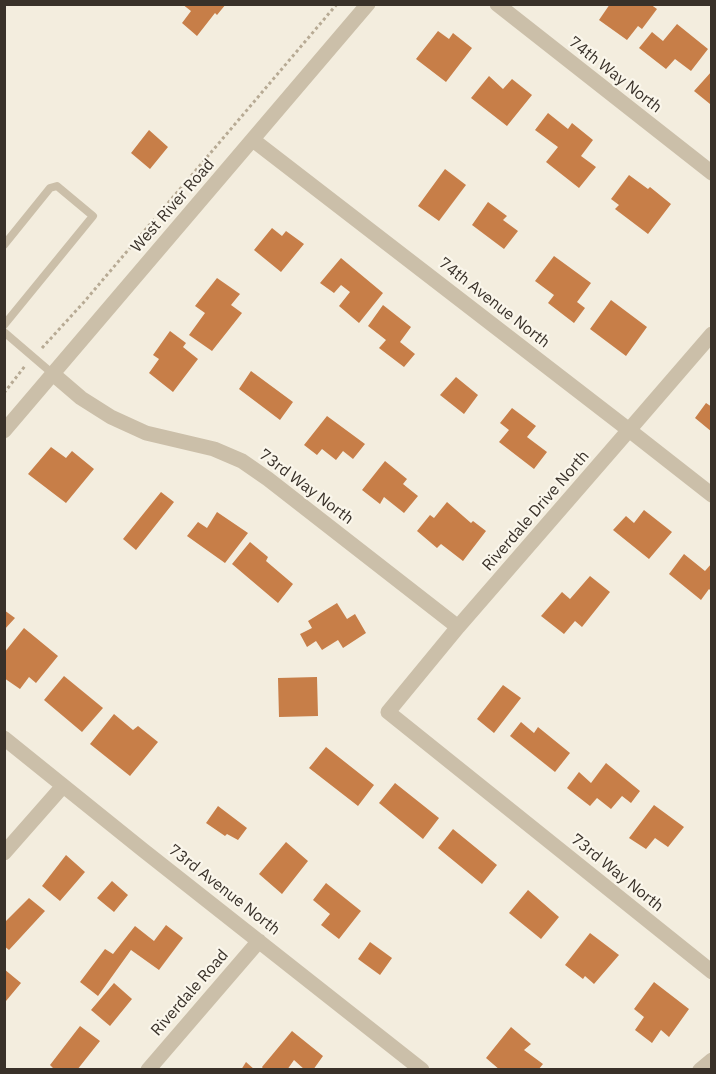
<!DOCTYPE html>
<html>
<head>
<meta charset="utf-8">
<style>
  body { margin:0 }
  #map { position:relative; width:716px; height:1074px; overflow:hidden; background:#f3edde; font-family:"IBM Plex Sans",sans-serif }
  canvas { display:block }
  .frame { position:absolute; inset:0; border:6px solid #393129; pointer-events:none }
</style>
</head>
<body>
<div id="map">
<canvas width="716" height="1074"></canvas>
<div class="frame"></div>
</div>
<script>
const ctx = document.querySelector('canvas').getContext('2d');
ctx.lineJoin = 'round';
function fillPath(path, color) {
  ctx.fillStyle = color;
  ctx.fill(path, 'evenodd');
}
function shape(rows) {
  const path = new Path2D();
  for (const r of rows) {
    path.moveTo(r[0], r[1]);
    for (let i = 2; i < r.length; i += 2) path.lineTo(r[i], r[i + 1]);
  }
  return path;
}
function stroke(path, color, width, dash) {
  ctx.strokeStyle = color;
  ctx.lineWidth = width;
  ctx.lineCap = dash ? 'butt' : 'round';
  ctx.setLineDash(dash || []);
  ctx.stroke(path);
}
function drawText(font, color, halo, rows, align = 'center') {
  ctx.font = font + ' "IBM Plex Sans",sans-serif';
  ctx.lineWidth = 4.5;
  ctx.setLineDash([]);
  ctx.textBaseline = 'middle';
  ctx.strokeStyle = halo;
  ctx.fillStyle = color;
  for (const [text, x, y, turn = 0] of rows) {
    ctx.save();
    ctx.translate(x, y);
    ctx.rotate((+turn || 0) * Math.PI / 180);
    ctx.textAlign = isNaN(turn) ? turn : align;
    if (halo) ctx.strokeText(text, 0, 0);
    ctx.fillText(text, 0, 0);
    ctx.restore();
  }
}
fillPath(shape([
  [182,4,226,4,217,15,215,13,197,36,182,23,191,11],
  [610,4,650,4,657,9,642,29,638,26,627,40,599,20],
  [677,24,708,49,691,71,675,59,666,69,639,48,652,32,663,41],
  [438,31,449,39,453,33,472,48,446,82,416,59],
  [712,71,712,103,710,104,694,91],
  [489,76,503,89,512,79,532,95,507,126,471,98],
  [548,113,568,129,572,123,593,140,581,156,596,167,579,188,546,162,558,147,535,130],
  [149,130,168,147,150,169,131,153],
  [445,169,466,185,439,221,418,206],
  [629,175,648,189,650,187,671,204,648,234,615,209,619,205,611,199],
  [488,202,507,216,503,220,518,231,504,249,472,225],
  [272,228,282,236,286,231,304,244,281,272,254,250],
  [554,256,591,283,577,302,585,308,574,323,548,303,554,295,535,281],
  [341,258,383,293,359,323,339,306,350,292,341,285,334,293,320,283],
  [217,278,240,294,231,305,242,313,212,351,189,335,205,313,195,306],
  [611,300,647,327,626,356,590,329],
  [383,305,411,327,400,342,415,354,404,367,379,348,386,340,368,326],
  [170,331,186,343,183,347,198,359,173,392,149,373,159,359,153,355],
  [251,371,293,402,280,420,239,389],
  [456,377,478,395,464,414,440,395],
  [706,403,712,407,712,432,695,418],
  [512,408,536,426,527,437,547,452,534,469,499,442,509,430,500,423],
  [327,416,365,444,353,459,343,451,336,460,322,449,317,455,304,445],
  [51,447,66,458,72,451,94,469,66,503,28,474],
  [385,461,407,479,403,484,418,496,404,513,384,497,380,504,362,490],
  [161,492,174,502,136,550,123,539],
  [447,502,471,523,473,521,486,531,463,561,441,544,437,548,417,531,430,515,434,518],
  [644,510,672,532,649,559,613,530,626,516,634,523],
  [217,512,248,533,225,563,187,536,198,522,207,528],
  [250,542,268,557,266,561,293,584,278,603,232,564],
  [684,554,705,571,712,563,712,592,709,589,701,600,669,574],
  [590,576,610,592,582,627,575,621,564,634,541,616,562,592,570,599],
  [337,603,347,619,355,614,366,633,343,648,338,640,322,650,316,641,307,647,300,634,312,628,308,621],
  [4,610,15,618,4,630],
  [24,628,58,656,36,683,29,677,20,689,4,678,4,653],
  [64,676,103,708,82,732,44,700],
  [317,677,318,716,279,717,278,678],
  [503,685,521,698,494,733,477,719],
  [114,714,133,730,138,726,158,742,130,776,90,744],
  [521,722,534,733,538,727,570,753,555,772,510,736],
  [326,747,374,785,358,806,309,768],
  [606,763,640,791,631,803,622,796,611,809,597,798,590,806,567,788,579,772,591,783],
  [395,783,439,818,423,839,379,803],
  [654,805,684,827,668,847,655,838,646,849,629,838],
  [218,806,247,828,238,840,227,834,225,836,206,823],
  [453,829,497,865,482,884,438,848],
  [286,842,308,861,282,894,259,874],
  [66,855,85,872,60,901,42,886],
  [112,881,128,895,114,912,97,898],
  [326,883,361,911,339,939,321,925,330,914,313,900],
  [528,890,559,917,541,939,509,913],
  [29,898,45,911,9,950,4,946,4,923],
  [166,925,183,938,159,970,131,950,98,996,80,982,105,949,113,954,135,926,154,941],
  [590,933,619,955,594,984,585,976,583,979,565,965],
  [370,942,392,958,380,975,358,959],
  [4,969,21,983,6,1001,4,1000],
  [654,982,689,1009,669,1037,661,1030,652,1043,635,1030,644,1017,634,1009],
  [114,983,132,999,110,1026,91,1010],
  [80,1026,100,1041,77,1070,55,1070,50,1065],
  [511,1027,531,1044,524,1050,543,1064,538,1070,500,1070,486,1058],
  [292,1031,323,1056,313,1070,305,1070,294,1060,287,1070,264,1070,262,1067],
  [246,1062,255,1070,241,1070]
]), '#c77e48');
stroke(shape([
  [42,348,84,302,337,4],
  [4,393,25,366]
]), '#b7aa94', 3, [3, 3]);
stroke(shape([
  [4,245,50,188,57,186,93,216,4,325],
  [4,332,53,374]
]), '#cbbfa9', 8);
stroke(shape([
  [497,4,712,173],
  [253,140,629,430,712,495],
  [712,334,629,430,458,627,388,712,712,972],
  [53,374,81,398,111,417,146,433,214,449,242,461,268,479,458,627],
  [4,431,368,4],
  [4,738,143,850,422,1070],
  [4,853,63,786],
  [148,1070,259,941],
  [700,1070,712,1060]
]), '#cbbfa9', 15);
drawText('16px', '#393129', '#faf6eb', [
  ["74th Way North",615,75,38],
  ["West River Road",173,206,-49],
  ["74th Avenue North",494,303,38],
  ["73rd Way North",306,487,37],
  ["Riverdale Drive North",536,511,-49],
  ["73rd Way North",617,873,39],
  ["73rd Avenue North",224,890,38],
  ["Riverdale Road",190,993,-49]
]);
</script>
</body>
</html>
